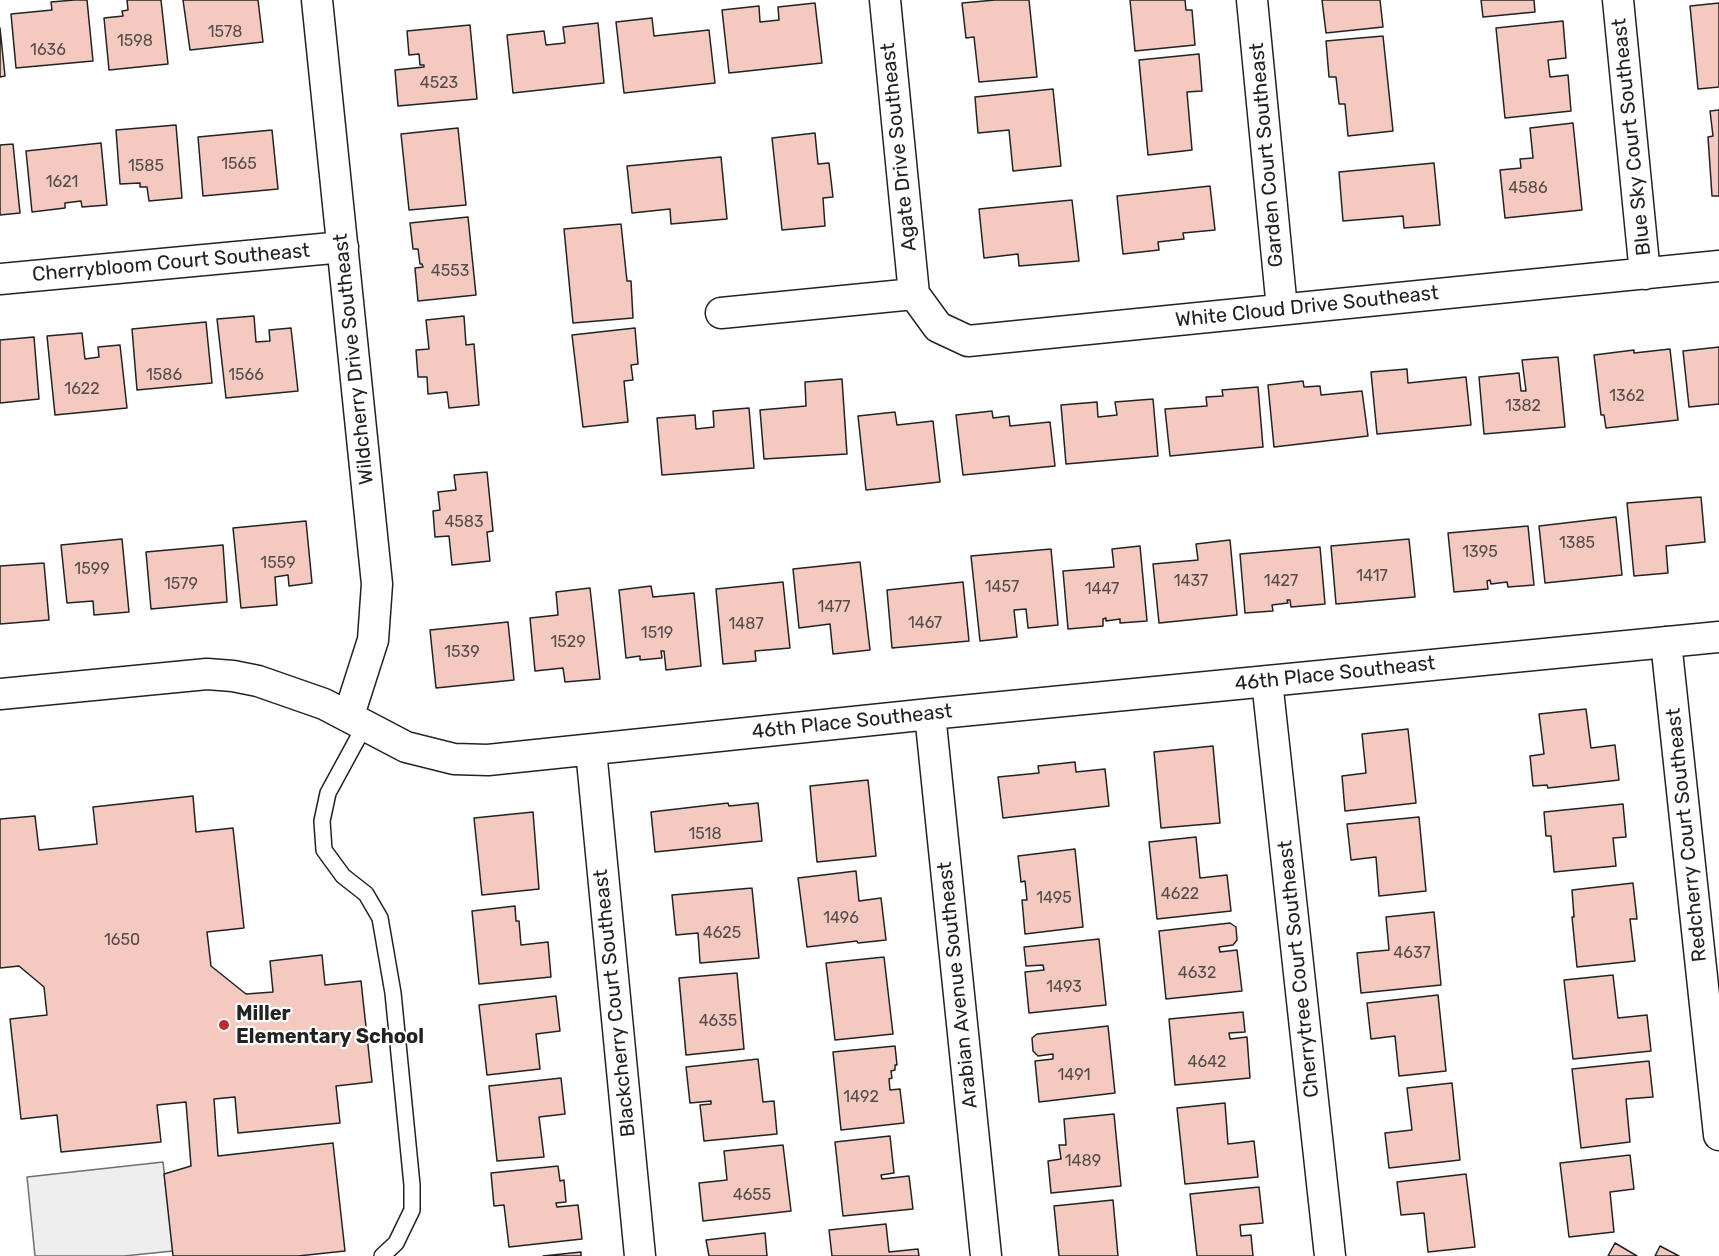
<!DOCTYPE html>
<html>
<head>
<meta charset="utf-8">
<style>
  body { margin:0 }
  canvas { display:block; background:#fff }
</style>
</head>
<body>
<canvas width="1719" height="1256"></canvas>
<script>
const ctx = document.querySelector('canvas').getContext('2d');
ctx.lineJoin = 'round';
function fillPath(path, color) {
  ctx.fillStyle = color;
  ctx.fill(path, 'evenodd');
}
function shape(rows) {
  const path = new Path2D();
  for (const r of rows) {
    path.moveTo(r[0], r[1]);
    for (let i = 2; i < r.length; i += 2) path.lineTo(r[i], r[i + 1]);
  }
  return path;
}
function stroke(path, color, width, dash) {
  ctx.strokeStyle = color;
  ctx.lineWidth = width;
  ctx.lineCap = dash ? 'butt' : 'round';
  ctx.setLineDash(dash || []);
  ctx.stroke(path);
}
function drawText(font, color, halo, rows, align = 'center') {
  ctx.font = font + ' Rubik,sans-serif';
  ctx.lineWidth = 4.5;
  ctx.setLineDash([]);
  ctx.textBaseline = 'middle';
  ctx.strokeStyle = halo;
  ctx.fillStyle = color;
  for (const [text, x, y, turn = 0] of rows) {
    ctx.save();
    ctx.translate(x, y);
    ctx.rotate((+turn || 0) * Math.PI / 180);
    ctx.textAlign = isNaN(turn) ? turn : align;
    if (halo) ctx.strokeText(text, 0, 0);
    ctx.fillText(text, 0, 0);
    ctx.restore();
  }
}
const green = shape([
  [163,1162,173,1251,124,1256,35,1256,27,1177,163,1162]
]);
fillPath(green, '#eee');
stroke(green, '#6f6f6f', 1.5);
const building = shape([
  [74,0,87,0,93,61,16,68,11,14,52,10,51,2,74,0],
  [127,0,161,0,168,64,109,70,104,18,123,16,122,11,128,10,127,0],
  [183,0,258,0,263,42,190,50,183,0],
  [995,0,1029,0,1037,77,979,82,974,37,966,38,962,3,995,0],
  [1130,0,1185,0,1186,10,1192,10,1195,45,1135,51,1130,0],
  [1322,0,1380,0,1383,27,1326,33,1322,0],
  [1481,0,1534,0,1535,12,1483,17,1481,0],
  [815,3,822,63,729,73,722,10,759,6,760,22,779,20,778,7,815,3],
  [1719,3,1719,87,1698,89,1690,6,1719,3],
  [652,18,654,36,709,30,715,83,624,93,616,22,652,18],
  [1563,21,1566,58,1548,60,1550,77,1568,75,1571,111,1505,118,1496,28,1563,21],
  [598,23,604,83,513,93,507,35,544,31,546,45,565,43,563,27,598,23],
  [470,25,477,99,398,106,395,70,424,67,424,65,420,65,419,54,409,55,407,31,470,25],
  [0,28,5,76,0,77,0,28],
  [1383,36,1393,131,1348,136,1345,104,1339,104,1336,77,1329,77,1326,41,1383,36],
  [1199,54,1202,91,1187,92,1192,150,1148,155,1139,60,1199,54],
  [1053,89,1061,166,1013,171,1009,130,978,133,975,97,1053,89],
  [1719,110,1719,196,1712,196,1708,137,1713,136,1710,111,1719,110],
  [1573,123,1582,210,1505,218,1500,170,1521,168,1520,159,1533,158,1530,128,1573,123],
  [176,125,182,198,149,201,147,187,140,187,140,183,120,184,116,130,176,125],
  [458,128,466,205,409,210,401,134,458,128],
  [272,130,278,189,203,196,198,137,272,130],
  [815,133,818,164,829,163,833,197,823,198,825,226,782,230,772,138,815,133],
  [101,143,107,205,82,207,81,201,65,203,65,208,32,212,26,151,101,143],
  [13,144,20,213,0,215,0,145,13,144],
  [721,157,727,219,671,224,670,209,632,213,627,166,721,157],
  [1434,163,1440,225,1404,228,1403,216,1343,221,1339,172,1434,163],
  [1210,186,1215,230,1183,233,1184,239,1158,242,1159,250,1123,254,1117,196,1210,186],
  [1072,200,1079,261,1019,266,1018,254,984,258,979,209,1072,200],
  [468,217,476,295,418,301,415,268,423,267,422,264,420,264,418,249,413,249,410,223,468,217],
  [621,224,627,281,631,281,633,318,573,323,564,229,621,224],
  [254,316,256,342,270,341,269,330,291,328,298,391,226,398,217,319,254,316],
  [464,316,466,345,474,344,479,405,449,408,447,392,428,394,427,377,418,377,416,350,429,349,426,320,464,316],
  [206,322,212,383,137,390,132,329,206,322],
  [635,328,638,364,631,365,633,380,624,381,628,422,583,427,572,335,635,328],
  [82,333,85,359,99,357,98,347,120,345,127,408,55,415,47,336,82,333],
  [34,337,39,399,0,403,0,340,34,337],
  [1719,347,1719,404,1689,407,1683,351,1719,347],
  [1670,349,1678,420,1606,428,1604,415,1601,415,1594,355,1634,350,1634,353,1670,349],
  [1558,357,1565,427,1484,434,1479,377,1519,373,1521,391,1526,391,1522,360,1558,357],
  [1407,369,1408,383,1466,377,1471,425,1377,434,1371,372,1407,369],
  [842,379,847,454,764,459,760,410,806,406,805,382,842,379],
  [1303,381,1304,387,1320,386,1321,395,1362,391,1368,436,1274,447,1268,385,1303,381],
  [1258,387,1263,447,1170,456,1165,409,1207,406,1206,397,1223,396,1222,390,1258,387],
  [1153,399,1158,456,1066,464,1061,405,1097,402,1098,417,1117,415,1115,402,1153,399],
  [749,408,754,468,662,475,657,418,695,415,696,429,714,427,713,411,749,408],
  [992,411,993,418,1009,416,1010,426,1050,422,1055,466,963,475,956,415,992,411],
  [895,412,897,425,933,421,940,482,866,490,858,416,895,412],
  [487,472,493,531,487,532,490,561,452,565,449,536,435,537,433,511,440,510,438,492,456,490,454,475,487,472],
  [1701,497,1705,542,1666,546,1668,573,1634,576,1627,503,1701,497],
  [1616,517,1622,575,1545,583,1539,526,1616,517],
  [306,521,312,583,289,586,288,575,275,577,277,605,241,608,233,528,306,521],
  [1528,526,1534,585,1508,587,1507,582,1491,584,1490,580,1487,581,1488,589,1454,592,1448,533,1528,526],
  [122,539,129,612,94,615,93,601,67,603,61,545,122,539],
  [1409,539,1415,597,1336,604,1331,546,1409,539],
  [1230,540,1237,615,1159,623,1153,564,1198,560,1196,544,1230,540],
  [223,545,227,602,151,609,146,552,223,545],
  [1140,546,1147,621,1120,623,1120,619,1106,621,1106,618,1103,619,1103,626,1068,629,1063,571,1114,567,1112,549,1140,546],
  [1320,547,1325,604,1291,607,1290,600,1287,600,1288,603,1272,605,1273,611,1245,613,1240,554,1320,547],
  [1051,549,1058,625,1028,628,1026,609,1014,610,1017,637,980,641,971,556,1051,549],
  [860,562,870,650,833,654,830,624,799,628,793,569,860,562],
  [44,563,49,620,0,624,0,566,44,563],
  [783,582,790,648,755,651,756,661,723,664,716,589,783,582],
  [963,582,969,641,892,648,887,590,963,582],
  [651,586,653,597,694,593,701,666,666,670,664,651,661,651,662,658,640,660,640,656,626,658,619,590,651,586],
  [590,588,600,679,565,682,563,668,535,671,530,618,558,615,556,592,590,588],
  [508,622,514,680,436,688,430,630,508,622],
  [1586,709,1591,748,1615,745,1619,780,1548,788,1547,785,1533,786,1530,756,1544,754,1539,714,1586,709],
  [1408,729,1416,803,1345,811,1342,776,1366,773,1362,734,1408,729],
  [1213,746,1220,823,1161,828,1154,752,1213,746],
  [1075,762,1076,772,1105,769,1109,806,1003,818,998,777,1039,773,1038,766,1075,762],
  [868,780,876,856,817,862,810,786,868,780],
  [193,796,196,832,233,828,244,928,207,932,211,966,246,994,273,992,270,961,322,955,325,985,361,981,372,1082,336,1086,340,1123,238,1133,235,1097,214,1099,218,1156,333,1143,345,1251,298,1256,173,1256,164,1174,191,1166,186,1102,157,1105,161,1142,61,1152,57,1115,21,1119,10,1019,47,1015,44,987,19,966,0,968,0,819,35,816,39,850,97,844,93,807,193,796],
  [728,803,729,806,758,803,762,841,655,852,651,812,728,803],
  [1623,804,1626,837,1613,838,1616,866,1554,872,1551,836,1546,836,1544,812,1623,804],
  [533,812,539,889,482,895,474,818,533,812],
  [1419,817,1426,891,1379,896,1376,857,1351,860,1347,824,1419,817],
  [1196,837,1200,878,1227,875,1231,911,1157,919,1149,842,1196,837],
  [1075,849,1083,927,1025,934,1022,900,1027,900,1025,881,1021,882,1018,856,1075,849],
  [856,871,859,901,881,898,886,940,858,943,857,941,807,947,798,878,856,871],
  [1633,883,1637,919,1630,919,1635,961,1577,967,1572,917,1574,917,1572,890,1633,883],
  [752,888,759,958,700,963,698,933,676,935,672,895,752,888],
  [515,906,516,921,519,921,521,945,548,942,551,977,479,984,472,911,515,906],
  [1434,912,1441,985,1361,993,1357,953,1389,950,1386,917,1434,912],
  [1230,923,1236,927,1237,940,1233,945,1219,947,1220,952,1237,950,1242,991,1166,999,1159,931,1230,923],
  [1099,939,1106,1005,1029,1013,1025,972,1044,970,1043,965,1026,966,1024,947,1099,939],
  [884,957,893,1034,835,1040,826,963,884,957],
  [737,973,744,1049,686,1055,679,978,737,973],
  [1613,975,1618,1018,1647,1015,1651,1051,1573,1059,1564,980,1613,975],
  [1438,995,1446,1071,1399,1076,1395,1036,1371,1039,1367,1003,1438,995],
  [556,996,560,1031,536,1034,540,1069,487,1075,479,1005,556,996],
  [1243,1012,1245,1032,1229,1033,1230,1039,1247,1037,1250,1078,1175,1085,1169,1019,1243,1012],
  [1108,1026,1115,1093,1039,1102,1035,1061,1053,1059,1053,1054,1038,1056,1033,1051,1032,1038,1037,1034,1108,1026],
  [895,1046,897,1065,895,1065,895,1070,891,1071,892,1078,889,1079,890,1090,900,1089,904,1123,841,1130,833,1052,895,1046],
  [758,1059,763,1102,774,1101,777,1134,704,1141,700,1105,711,1104,711,1101,690,1103,686,1067,758,1059],
  [1649,1061,1653,1097,1626,1099,1630,1142,1581,1148,1572,1069,1649,1061],
  [561,1078,565,1114,539,1117,544,1157,497,1161,489,1086,561,1078],
  [1452,1083,1460,1160,1389,1168,1385,1133,1412,1130,1407,1088,1452,1083],
  [1225,1103,1228,1144,1254,1141,1258,1177,1185,1184,1177,1108,1225,1103],
  [1114,1114,1121,1186,1051,1193,1048,1161,1061,1159,1059,1145,1066,1145,1064,1119,1114,1114],
  [890,1136,894,1173,881,1175,882,1179,909,1176,913,1209,843,1216,835,1142,890,1136],
  [783,1145,791,1211,703,1221,699,1183,727,1180,724,1151,783,1145],
  [1630,1155,1634,1189,1610,1192,1614,1232,1569,1237,1560,1163,1630,1155],
  [558,1166,560,1181,564,1180,566,1202,556,1203,557,1207,578,1205,582,1239,509,1247,504,1205,494,1206,491,1173,558,1166],
  [1466,1174,1475,1247,1428,1252,1424,1213,1401,1215,1397,1182,1466,1174],
  [1259,1187,1263,1223,1240,1225,1241,1236,1251,1235,1253,1256,1197,1256,1190,1194,1259,1187],
  [1113,1200,1118,1256,1059,1256,1054,1206,1113,1200],
  [886,1224,889,1252,918,1249,919,1256,832,1256,829,1230,886,1224],
  [765,1233,767,1256,709,1256,706,1240,765,1233],
  [1615,1243,1637,1256,1608,1256,1615,1243],
  [1660,1246,1679,1256,1655,1256,1660,1246],
  [581,1252,581,1256,543,1256,581,1252]
]);
fillPath(building, '#f3c9c0');
stroke(building, '#222', 1.5);
const service = shape([
  [365,725,328,793,322,821,324,850,343,876,366,894,380,918,393,993,412,1185,412,1210,396,1243,382,1256]
]);
const minor = shape([
  [317,0,377,584,373,640,349,715],
  [885,0,914,294],
  [1252,0,1282,309],
  [1618,0,1645,274],
  [0,279,343,247],
  [914,294,938,327,968,341,1719,266],
  [721,313,914,294],
  [1666,642,1719,1135],
  [1267,681,1330,1256],
  [0,694,207,674,233,676,258,681,324,704,406,747,454,759,488,760,930,714,1719,637],
  [930,714,986,1256],
  [591,750,640,1256]
]);
stroke(service, '#222', 18);
stroke(minor, '#222', 33);
stroke(service, '#fff', 15);
stroke(minor, '#fff', 30);
for (const [x, y, r, color] of [
  [224,1025,6,"#c62828"]
]) {
  const dot = new Path2D();
  dot.arc(x, y, r, 0, 2 * Math.PI);
  ctx.fillStyle = color;
  ctx.fill(dot);
  stroke(dot, '#fff', 2);
}
drawText('16px', '#564c4a', null, [
  ["1578",225,32],
  ["1598",135,41],
  ["1636",48,50],
  ["4523",439,83],
  ["1565",239,164],
  ["1585",146,166],
  ["1621",62,182],
  ["4586",1528,188],
  ["4553",450,271],
  ["1586",164,375],
  ["1566",246,375],
  ["1622",82,389],
  ["1362",1627,396],
  ["1382",1523,406],
  ["4583",464,522],
  ["1385",1577,543],
  ["1395",1480,552],
  ["1559",278,563],
  ["1599",92,569],
  ["1417",1372,576],
  ["1437",1191,581],
  ["1427",1281,581],
  ["1579",181,584],
  ["1457",1002,587],
  ["1447",1102,589],
  ["1477",834,607],
  ["1467",925,623],
  ["1487",746,624],
  ["1519",657,633],
  ["1529",568,642],
  ["1539",462,652],
  ["1518",705,834],
  ["4622",1180,894],
  ["1495",1054,898],
  ["1496",841,918],
  ["4625",722,933],
  ["1650",122,940],
  ["4637",1412,953],
  ["4632",1197,973],
  ["1493",1064,987],
  ["4635",718,1021],
  ["4642",1207,1062],
  ["1491",1074,1075],
  ["1492",861,1097],
  ["1489",1083,1161],
  ["4655",752,1195]
]);
drawText('20px', '#222', '#fff', [
  ["Blue Sky Court Southeast",1632,137,-96],
  ["Agate Drive Southeast",899,147,-96],
  ["Garden Court Southeast",1267,155,-95],
  ["Cherrybloom Court Southeast",171,263,-5],
  ["White Cloud Drive Southeast",1307,307,-6],
  ["Wildcherry Drive Southeast",354,359,-96],
  ["46th Place Southeast",1335,674,-6],
  ["46th Place Southeast",852,722,-6],
  ["Redcherry Court Southeast",1687,835,-96],
  ["Cherrytree Court Southeast",1299,969,-96],
  ["Arabian Avenue Southeast",958,985,-96],
  ["Blackcherry Court Southeast",615,1003,-96]
]);
drawText('bold 20px', '#222', '#fff', [
  ["Miller",236,1014],
  ["Elementary School",236,1037]
], 'left');
</script>
</body>
</html>
